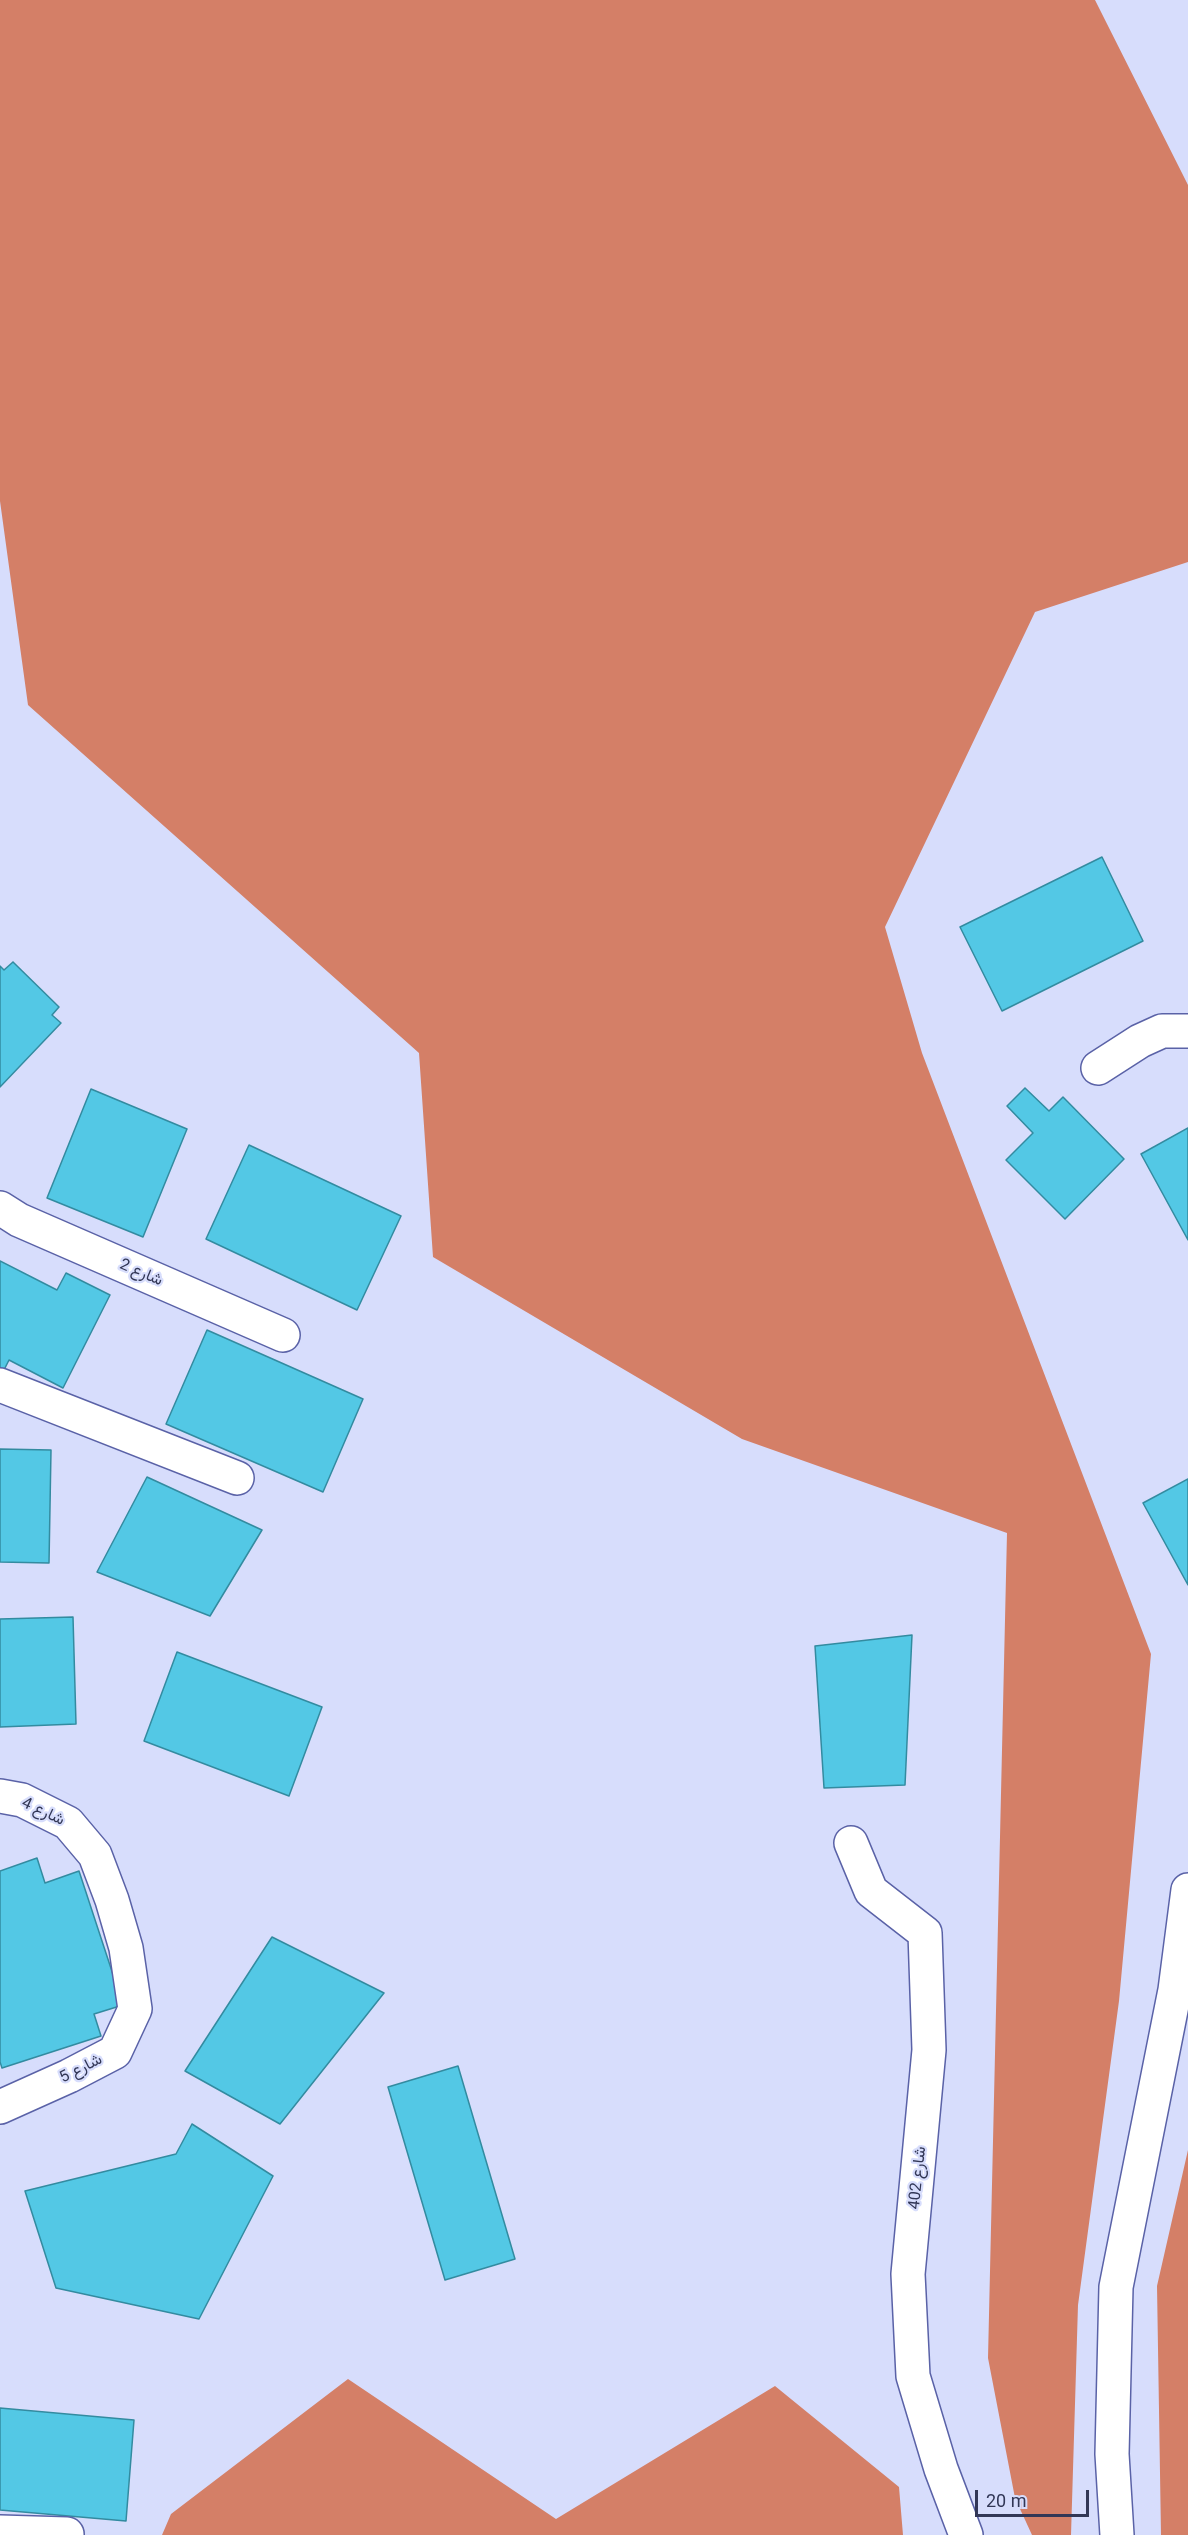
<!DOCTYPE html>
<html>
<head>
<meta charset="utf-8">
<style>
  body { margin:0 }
  #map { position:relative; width:1188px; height:2535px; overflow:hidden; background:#d7ddfc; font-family:Roboto,sans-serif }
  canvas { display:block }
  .scale { position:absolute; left:975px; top:2490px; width:114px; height:27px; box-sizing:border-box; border:3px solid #323756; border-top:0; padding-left:8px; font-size:18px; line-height:21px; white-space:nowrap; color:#323756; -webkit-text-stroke:4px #d7ddfc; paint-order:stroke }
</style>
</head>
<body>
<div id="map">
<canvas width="1188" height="2535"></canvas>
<div class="scale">20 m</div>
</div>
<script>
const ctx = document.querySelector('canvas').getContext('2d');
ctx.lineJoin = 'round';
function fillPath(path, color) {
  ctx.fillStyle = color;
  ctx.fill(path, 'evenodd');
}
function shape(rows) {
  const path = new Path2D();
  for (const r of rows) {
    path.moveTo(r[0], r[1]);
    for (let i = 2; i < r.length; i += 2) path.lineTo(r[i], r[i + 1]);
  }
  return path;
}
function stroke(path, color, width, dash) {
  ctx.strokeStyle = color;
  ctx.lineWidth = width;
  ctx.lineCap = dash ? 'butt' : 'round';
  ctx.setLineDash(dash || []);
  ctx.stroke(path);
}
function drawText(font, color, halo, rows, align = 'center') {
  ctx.font = font + ' Roboto,Vazirmatn,sans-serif';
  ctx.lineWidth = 4.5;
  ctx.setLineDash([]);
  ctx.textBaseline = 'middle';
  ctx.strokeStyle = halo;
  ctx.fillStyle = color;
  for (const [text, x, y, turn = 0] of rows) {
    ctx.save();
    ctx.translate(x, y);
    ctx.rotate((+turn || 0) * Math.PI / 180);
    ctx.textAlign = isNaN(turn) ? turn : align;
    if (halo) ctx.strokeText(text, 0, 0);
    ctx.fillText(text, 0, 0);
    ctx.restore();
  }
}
fillPath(shape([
  [0,0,1095,0,1188,185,1188,562,1035,612,885,927,922,1053,1151,1654,1119,2001,1078,2305,1071,2535,1032,2535,1015,2498,988,2358,1007,1533,742,1439,433,1257,419,1053,28,705,0,501],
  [1188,2150,1188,2535,1161,2535,1157,2286],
  [348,2379,556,2519,775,2386,899,2487,903,2535,162,2535,171,2514]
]), '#d47f67');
const building = shape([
  [1102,857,1143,941,1002,1011,960,927,1102,857],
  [13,962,59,1007,52,1015,61,1023,0,1087,0,966,4,970,13,962],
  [1025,1088,1049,1111,1063,1097,1124,1159,1065,1219,1006,1160,1033,1133,1007,1106,1025,1088],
  [91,1089,187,1129,143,1237,47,1198,91,1089],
  [1188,1128,1188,1240,1141,1154,1188,1128],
  [249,1145,401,1216,357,1310,206,1239,249,1145],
  [0,1261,57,1290,66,1273,110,1295,63,1388,9,1360,0,1378,0,1261],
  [207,1330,363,1399,323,1492,166,1424,207,1330],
  [0,1449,51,1450,49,1563,0,1562,0,1449],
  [147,1477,262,1530,210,1616,97,1572,147,1477],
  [1188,1479,1188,1585,1143,1503,1188,1479],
  [73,1617,76,1724,0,1727,0,1619,73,1617],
  [912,1635,905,1785,824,1788,815,1646,912,1635],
  [177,1652,322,1707,289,1796,144,1741,177,1652],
  [37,1858,45,1883,79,1871,123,2005,94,2014,101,2036,2,2068,0,2062,0,1871,37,1858],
  [272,1937,384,1993,280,2124,185,2071,272,1937],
  [458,2066,515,2259,445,2280,388,2087,458,2066],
  [192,2124,273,2176,199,2319,56,2288,25,2191,176,2154,192,2124],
  [0,2408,134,2420,126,2521,0,2510,0,2408]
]);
fillPath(building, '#53c8e5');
stroke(building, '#338ba0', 1.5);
const street = shape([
  [1098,1068,1140,1041,1162,1031,1188,1031],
  [0,1208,19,1220,283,1335],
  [0,1385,237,1478],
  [0,1796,22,1800,68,1823,95,1855,112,1900,126,1948,135,2009,115,2052,69,2076,0,2107],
  [851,1843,871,1891,925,1933,929,2050,908,2274,913,2376,941,2469,966,2535],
  [0,2532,67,2534],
  [1117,2535,1112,2454,1116,2287,1175,1990,1188,1890]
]);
stroke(street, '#5a62a7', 36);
stroke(street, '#fff', 33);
drawText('16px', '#323756', '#d7ddfc', [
  ["شارع 2",141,1273,23],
  ["شارع 4",43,1812,25],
  ["شارع 5",81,2069,-27],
  ["شارع 402",918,2178,-84]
]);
</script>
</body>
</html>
